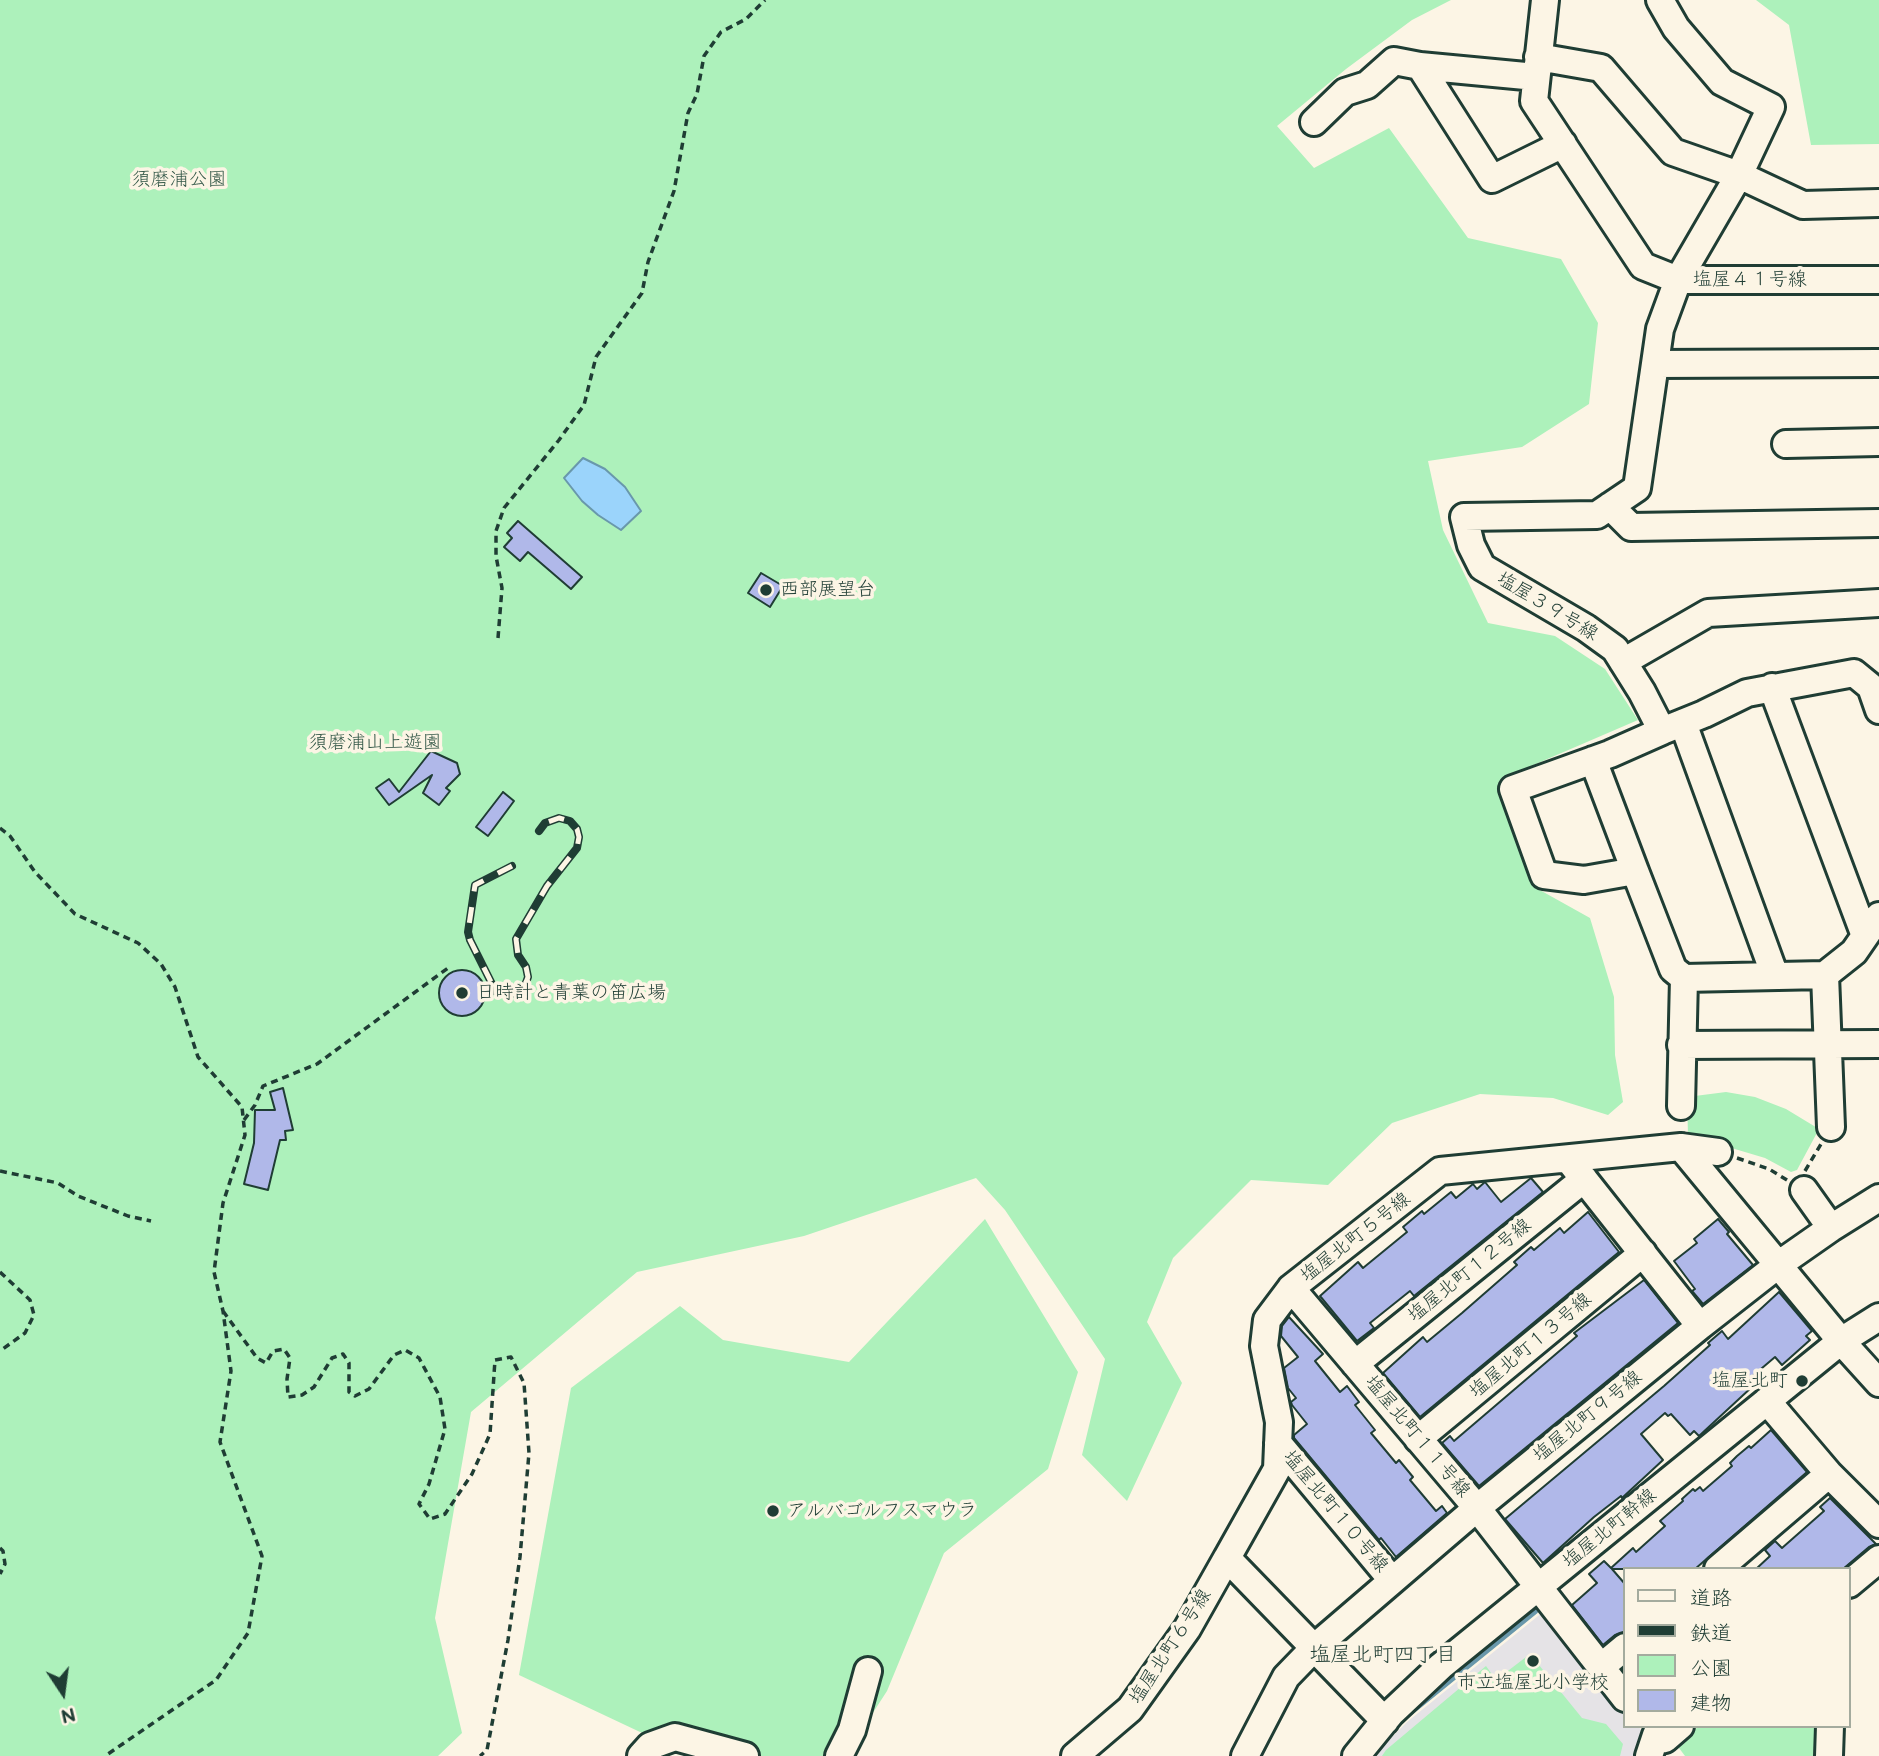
<!DOCTYPE html>
<html>
<head>
<meta charset="utf-8">
<style>
  body { margin:0 }
  #map { position:relative; width:1879px; height:1756px; overflow:hidden; background:#fcf5e5; font-family:"Balsamiq Sans","Klee One",sans-serif }
  canvas { display:block }
  .legend { position:absolute; left:1623px; top:1567px; width:228px; height:161px; box-sizing:border-box; background:#fcf5e5; border:2px solid #a4ab9e; margin:0; padding:9px 12px; list-style:none; font-size:21px; color:#1f3d34 }
  .legend li { display:flex; align-items:center; gap:14px; height:35px }
  .legend b { width:35px; border:2px solid #a4ab9e }
  .north { position:absolute; left:28px; top:1658px; width:70px; height:70px; -webkit-text-stroke:5px #fcf5e5; paint-order:stroke; rotate:167deg; font-size:19px; font-weight:700; line-height:28px; text-align:center; color:#1f3d34 }
  .north::after { content:''; display:block; margin:auto; width:24px; height:32px; background:#1f3d34; clip-path:polygon(50% 0,100% 100%,50% 72%,0 100%) }
</style>
</head>
<body>
<div id="map">
<canvas width="1879" height="1756"></canvas>
<ul class="legend">
<li><b style="height:9px;background:#fcf5e5"></b>道路</li>
<li><b style="height:9px;background:#1f3d34"></b>鉄道</li>
<li><b style="height:19px;background:#adf1bb"></b>公園</li>
<li><b style="height:19px;background:#b0b8e9"></b>建物</li>
</ul>
<div class="north">N</div>
</div>
<script>
const ctx = document.querySelector('canvas').getContext('2d');
ctx.lineJoin = 'round';
function fillPath(path, color) {
  ctx.fillStyle = color;
  ctx.fill(path, 'evenodd');
}
function shape(rows) {
  const path = new Path2D();
  for (const r of rows) {
    if (r.length === 3) {
      path.moveTo(r[0] + r[2], r[1]);
      path.arc(r[0], r[1], r[2], 0, 2 * Math.PI);
      continue;
    }
    path.moveTo(r[0], r[1]);
    for (let i = 2; i < r.length; i += 2) path.lineTo(r[i], r[i + 1]);
  }
  return path;
}
function stroke(path, color, width, dash) {
  ctx.strokeStyle = color;
  ctx.lineWidth = width;
  ctx.lineCap = dash ? 'butt' : 'round';
  ctx.setLineDash(dash || []);
  ctx.stroke(path);
}
function drawText(font, color, halo, rows, align = 'center') {
  ctx.font = font + ' "Balsamiq Sans","Klee One",sans-serif';
  ctx.lineWidth = 7;
  ctx.setLineDash([]);
  ctx.textBaseline = 'middle';
  ctx.strokeStyle = halo;
  ctx.fillStyle = color;
  for (const [text, x, y, turn = 0] of rows) {
    ctx.save();
    ctx.translate(x, y);
    ctx.rotate((+turn || 0) * Math.PI / 180);
    ctx.textAlign = isNaN(turn) ? turn : align;
    if (halo) ctx.strokeText(text, 0, 0);
    ctx.fillText(text, 0, 0);
    ctx.restore();
  }
}
fillPath(shape([
  [1543,1612,1625,1711,1625,1726,1638,1726,1641,1730,1644,1742,1639,1756,1377,1756,1385,1744,1407,1722]
]), '#e5e3e6');
fillPath(shape([
  [0,0,1451,0,1412,20,1346,69,1277,126,1314,168,1389,128,1468,238,1561,259,1598,323,1589,404,1522,447,1428,461,1443,530,1488,623,1555,636,1605,669,1638,720,1501,779,1538,889,1590,918,1614,997,1615,1055,1623,1102,1608,1115,1553,1098,1480,1094,1392,1123,1328,1185,1251,1180,1173,1258,1147,1322,1182,1383,1127,1501,1082,1455,1105,1359,1005,1210,976,1178,804,1236,637,1272,471,1412,435,1618,462,1733,438,1756,0,1756],
  [1756,0,1879,0,1879,144,1811,145,1789,25],
  [1726,1092,1755,1097,1786,1109,1819,1129,1797,1170,1791,1172,1765,1158,1688,1135,1687,1097],
  [985,1219,1078,1372,1048,1469,944,1553,887,1691,845,1756,691,1756,519,1675,571,1388,680,1306,723,1340,849,1362],
  [1530,1654,1582,1718,1606,1724,1623,1744,1620,1756,1382,1756,1386,1750,1486,1666,1496,1680],
  [1699,1726,1823,1726,1821,1756,1685,1756,1679,1748,1680,1742]
]), '#adf1bb');
const water = shape([
  [583,458,605,469,625,487,641,511,621,530,598,515,582,501,564,478,583,458]
]);
fillPath(water, '#9bd4fb');
stroke(water, '#6998ab', 2);
stroke(shape([
  [1403,1719,1536,1611]
]), '#6998ab', 5);
const building = shape([
  [518,521,582,577,571,589,528,552,520,561,504,547,512,538,507,533,518,521],
  [761,573,783,586,770,607,748,593,761,573],
  [431,751,457,763,460,774,446,788,450,791,439,805,423,793,432,775,389,805,376,788,389,779,399,792,431,751],
  [503,792,514,801,488,836,476,827,503,792],
  [462,993,23],
  [283,1088,293,1130,285,1131,286,1140,280,1140,268,1190,244,1184,254,1143,255,1110,275,1110,270,1092,283,1088],
  [1531,1178,1543,1192,1414,1296,1410,1291,1370,1323,1374,1328,1357,1341,1320,1296,1358,1262,1363,1268,1407,1232,1403,1227,1422,1211,1424,1214,1451,1192,1456,1198,1473,1184,1477,1189,1485,1182,1501,1202,1531,1178],
  [1588,1212,1619,1252,1420,1417,1383,1373,1423,1337,1427,1342,1462,1313,1517,1265,1514,1262,1531,1247,1534,1250,1560,1228,1564,1233,1588,1212],
  [1718,1219,1729,1232,1727,1234,1753,1265,1703,1304,1692,1291,1695,1289,1674,1261,1697,1243,1694,1239,1718,1219],
  [1644,1280,1678,1323,1479,1486,1442,1443,1450,1436,1454,1441,1577,1336,1574,1333,1644,1280],
  [1779,1292,1812,1331,1806,1336,1810,1340,1782,1365,1775,1357,1748,1380,1753,1386,1699,1436,1694,1431,1690,1435,1671,1414,1668,1416,1665,1413,1641,1434,1663,1460,1622,1498,1621,1496,1594,1517,1543,1563,1505,1519,1664,1386,1710,1345,1708,1343,1722,1331,1728,1339,1779,1292],
  [1289,1317,1323,1354,1315,1361,1340,1392,1347,1386,1359,1402,1355,1405,1375,1430,1371,1433,1396,1463,1399,1460,1413,1477,1410,1480,1436,1511,1442,1506,1447,1513,1396,1557,1381,1538,1379,1540,1294,1438,1294,1435,1307,1424,1292,1405,1291,1402,1296,1398,1288,1388,1284,1368,1298,1357,1281,1336,1282,1326,1289,1317],
  [1771,1430,1807,1472,1695,1569,1612,1569,1625,1584,1625,1632,1615,1635,1603,1645,1572,1605,1597,1583,1589,1574,1604,1561,1611,1568,1633,1548,1636,1552,1665,1526,1660,1521,1683,1501,1682,1499,1693,1489,1695,1491,1700,1487,1703,1491,1732,1466,1730,1463,1737,1456,1749,1446,1751,1448,1771,1430],
  [1830,1498,1876,1544,1869,1547,1843,1569,1756,1569,1770,1556,1765,1550,1775,1541,1782,1548,1824,1511,1820,1507,1830,1498]
]);
fillPath(building, '#b0b8e9');
stroke(building, '#1f3d34', 2);
const minor = shape([
  [1545,0,1534,101,1643,266,1678,280,1879,280],
  [1660,0,1676,28,1722,82,1771,107,1739,175,1678,280,1660,329,1637,488,1597,515,1464,517,1471,545,1482,567,1586,628,1615,649,1642,692,1662,731,1704,714,1747,693,1854,673,1871,687,1879,710],
  [1538,57,1601,68,1673,152,1739,175,1803,205,1879,203],
  [1536,77,1420,66,1492,179,1563,144],
  [1314,122,1345,92,1367,85,1394,61,1420,66],
  [1655,364,1879,363],
  [1786,444,1879,442],
  [1610,506,1631,527,1879,523],
  [1623,662,1708,613,1879,603],
  [1772,687,1865,936],
  [1683,723,1775,976],
  [1662,731,1610,754,1513,789,1544,875,1584,880,1635,871,1673,969,1684,978,1825,975,1854,952,1879,916],
  [1593,760,1635,871],
  [1825,975,1831,1127],
  [1681,1045,1879,1044],
  [1681,1106,1684,978],
  [1681,1147,1718,1152],
  [1804,1190,1831,1228],
  [1291,1288,1477,1508,1625,1698],
  [1700,1326,1778,1265,1831,1228,1879,1198],
  [1355,1364,1584,1179],
  [1767,1401,1829,1474],
  [1418,1439,1643,1253],
  [1278,1443,1392,1580],
  [1718,1569,1829,1474,1879,1524],
  [1849,1584,1879,1559],
  [1601,1667,1625,1647],
  [1385,1721,1227,1558,1277,1469,1279,1422,1264,1346,1267,1320,1291,1288,1440,1171,1681,1147,1841,1341,1879,1383],
  [641,1756,650,1746,675,1737,745,1756],
  [839,1756,852,1730,868,1671],
  [1075,1756,1130,1709,1187,1629,1227,1558],
  [1245,1756,1286,1677,1315,1647,1477,1508,1700,1326,1568,1159],
  [1356,1756,1391,1713,1441,1666,1841,1341,1879,1317],
  [1649,1756,1656,1735,1665,1739,1680,1726],
  [1829,1756,1830,1726]
]);
stroke(minor, '#1f3d34', 32);
stroke(shape([
  [498,638,502,588,496,556,496,531,504,508,559,440,584,405,596,357,642,293,648,262,674,191,688,113,697,94,704,56,721,32,746,19,765,0],
  [0,828,10,836,35,872,75,914,138,943,161,964,175,987,198,1057,242,1107,245,1135,223,1203,214,1272,223,1311,231,1371,220,1442,262,1556,248,1633,216,1680,105,1756],
  [244,1120,255,1105,263,1086,317,1064,448,968],
  [1737,1158,1769,1169,1787,1180],
  [0,1171,58,1183,78,1196,128,1216,151,1221],
  [1805,1171,1821,1144],
  [0,1272,30,1300,34,1315,25,1333,0,1351],
  [223,1311,257,1358,266,1363,273,1351,284,1349,290,1358,287,1379,288,1397,302,1395,314,1387,332,1358,343,1354,349,1363,349,1392,355,1396,369,1389,394,1355,405,1350,419,1358,440,1397,445,1429,429,1484,419,1504,430,1519,445,1514,472,1474,490,1434,495,1360,511,1357,524,1383,529,1453,520,1557,508,1640,487,1750,480,1756],
  [0,1548,3,1551,5,1564,0,1574]
]), '#1f3d34', 3.5, [7, 5]);
stroke(minor, '#fcf5e5', 26);
const rail = shape([
  [512,866,475,885,468,932,470,940,496,992,507,995,516,993,524,988,528,977,526,967,518,955,516,939,547,886,577,848,579,837,577,829,570,821,559,818,545,823,539,831]
]);
stroke(rail, '#1f3d34', 8);
stroke(rail, '#fcf5e5', 5, [16]);
for (const [x, y, r, color] of [
  [766,590,7,"#1f3d34"],
  [462,993,7,"#1f3d34"],
  [1802,1381,7,"#1f3d34"],
  [773,1511,7,"#1f3d34"],
  [1533,1661,7,"#1f3d34"]
]) {
  const dot = new Path2D();
  dot.arc(x, y, r, 0, 2 * Math.PI);
  ctx.fillStyle = color;
  ctx.fill(dot);
  stroke(dot, '#fcf5e5', 2.5);
}
drawText('19px', '#345848', '#fcf5e5', [
  ["須磨浦公園",179,180],
  ["須磨浦山上遊園",375,743]
]);
drawText('19px', '#1f3d34', '#fcf5e5', [
  ["塩屋４１号線",1750,280],
  ["塩屋３９号線",1547,607,31],
  ["塩屋北町５号線",1356,1238,-38],
  ["塩屋北町１２号線",1470,1271,-39],
  ["塩屋北町１３号線",1531,1346,-40],
  ["塩屋北町９号線",1588,1417,-39],
  ["塩屋北町１１号線",1417,1437,50],
  ["塩屋北町１０号線",1335,1512,50],
  ["塩屋北町幹線",1610,1529,-39],
  ["塩屋北町６号線",1171,1647,-57]
]);
drawText('19px', '#1f3d34', '#fcf5e5', [
  ["西部展望台",780,590],
  ["日時計と青葉の笛広場",476,993],
  ["塩屋北町",1788,1381,"right"],
  ["アルバゴルフスマウラ",787,1511],
  ["市立塩屋北小学校",1533,1683,"center"]
], 'left');
drawText('21px', '#1f3d34', '#fcf5e5', [
  ["塩屋北町四丁目",1383,1656]
]);
</script>
</body>
</html>
